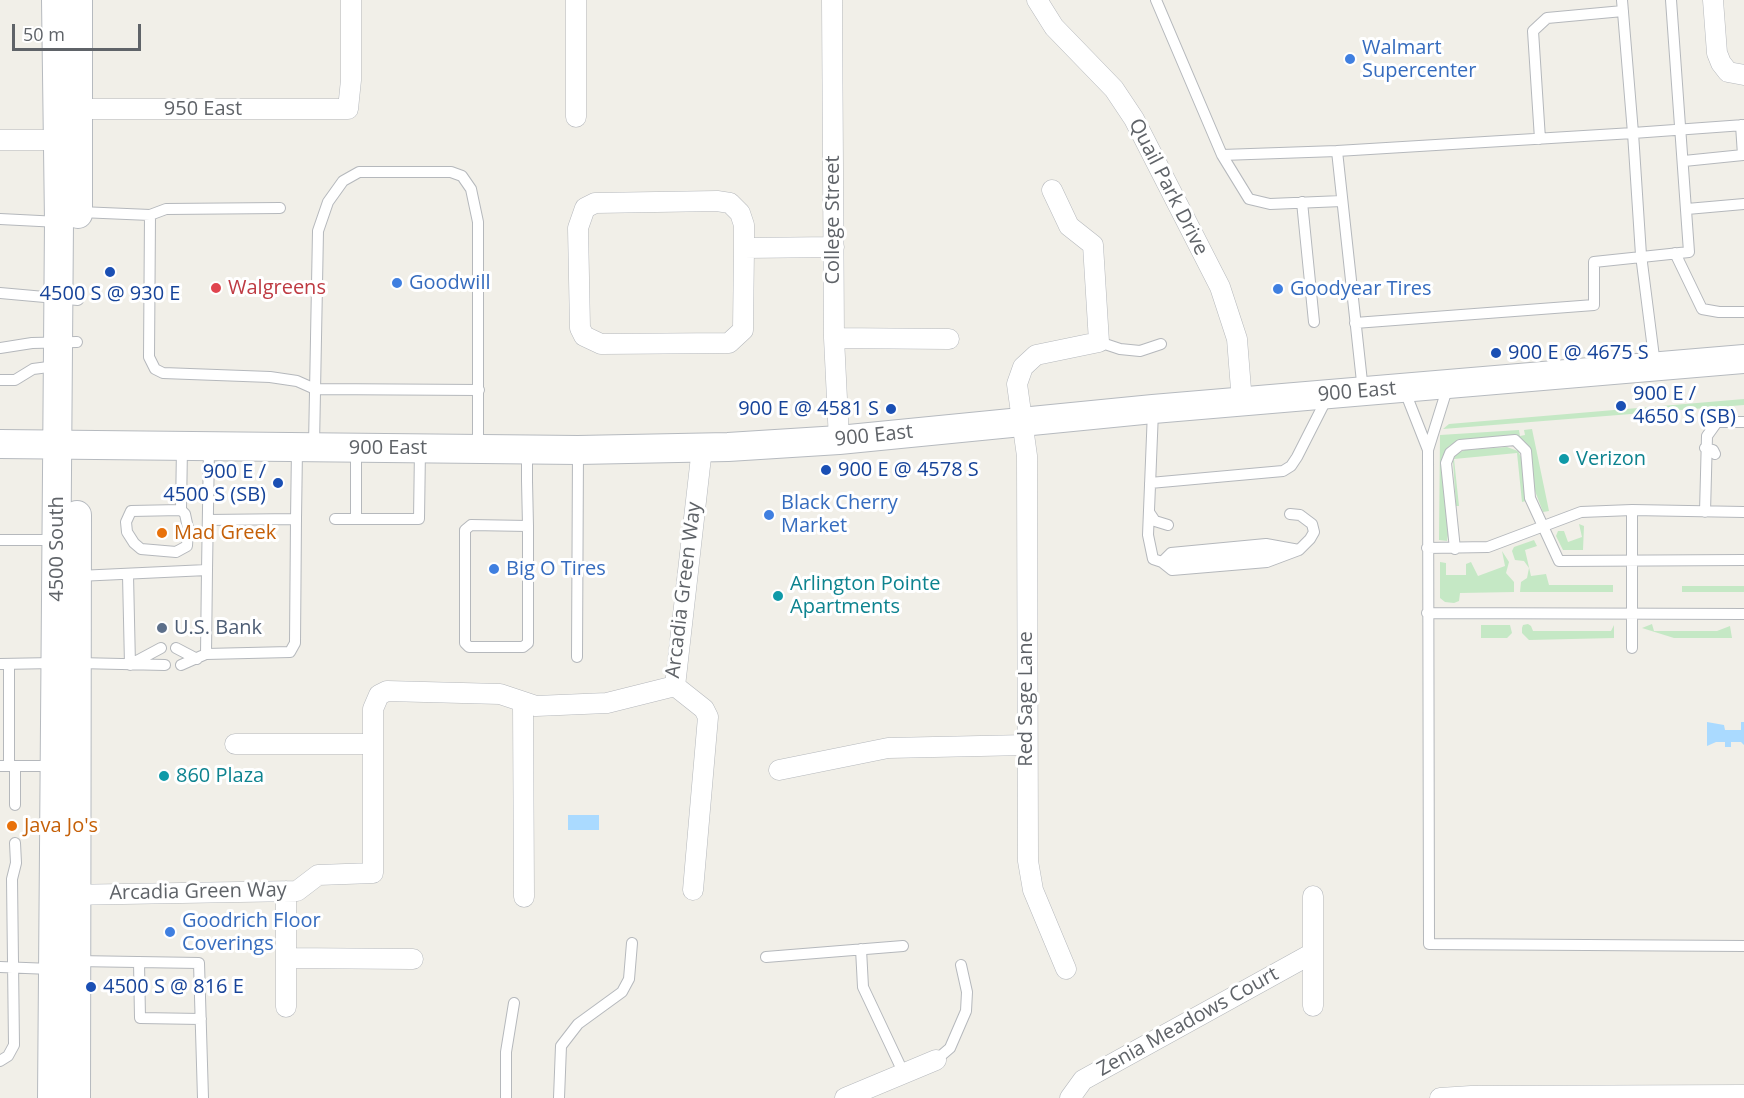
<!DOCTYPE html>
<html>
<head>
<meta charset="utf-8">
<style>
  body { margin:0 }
  #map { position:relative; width:1744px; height:1098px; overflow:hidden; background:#f1efe8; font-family:"Open Sans",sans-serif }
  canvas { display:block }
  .scale { position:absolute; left:12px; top:24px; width:129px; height:27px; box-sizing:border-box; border:3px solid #5f6368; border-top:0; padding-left:8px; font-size:18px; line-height:21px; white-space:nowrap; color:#5f6368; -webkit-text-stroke:4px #fff; paint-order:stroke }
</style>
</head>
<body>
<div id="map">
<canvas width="1744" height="1098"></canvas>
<div class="scale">50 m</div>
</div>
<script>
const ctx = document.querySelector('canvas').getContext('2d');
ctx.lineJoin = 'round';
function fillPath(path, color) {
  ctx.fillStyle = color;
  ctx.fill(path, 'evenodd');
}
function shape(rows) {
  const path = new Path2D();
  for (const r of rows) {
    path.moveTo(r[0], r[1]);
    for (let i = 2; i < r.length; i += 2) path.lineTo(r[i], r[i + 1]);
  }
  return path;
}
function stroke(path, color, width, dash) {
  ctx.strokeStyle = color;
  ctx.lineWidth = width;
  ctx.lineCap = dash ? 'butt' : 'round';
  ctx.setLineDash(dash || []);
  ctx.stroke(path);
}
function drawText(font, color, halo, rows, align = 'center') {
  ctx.font = font + ' "Open Sans",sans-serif';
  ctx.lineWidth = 6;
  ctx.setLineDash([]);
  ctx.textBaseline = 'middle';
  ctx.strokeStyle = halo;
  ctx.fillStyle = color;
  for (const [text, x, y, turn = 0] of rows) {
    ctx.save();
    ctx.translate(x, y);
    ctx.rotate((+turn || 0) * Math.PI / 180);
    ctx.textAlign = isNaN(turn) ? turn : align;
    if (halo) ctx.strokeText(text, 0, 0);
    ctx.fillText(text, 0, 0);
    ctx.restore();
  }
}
fillPath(shape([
  [1744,399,1744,405,1443,429,1449,424],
  [1532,429,1549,511,1543,512,1535,491,1530,451,1489,438,1460,440,1449,446,1442,457,1448,535,1447,541,1439,540,1440,435,1519,430,1520,436,1525,435,1524,430],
  [1507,447,1518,451,1521,457,1526,501,1522,502,1517,453,1454,459,1459,506,1456,506,1453,461,1456,454,1465,450],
  [1579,524,1584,526,1583,550,1563,550,1556,536,1558,531,1564,531,1568,542,1582,537],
  [1534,540,1537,546,1525,550,1531,576,1546,574,1549,585,1613,585,1613,592,1520,592,1521,582,1527,578,1529,568,1524,561,1515,560,1512,551,1514,547],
  [1502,551,1509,562,1506,573,1514,582,1514,592,1460,593,1459,601,1454,603,1445,602,1440,598,1440,562,1446,563,1446,575,1466,575,1466,564,1471,562,1478,576,1505,566],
  [1682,586,1744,586,1744,592,1682,592],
  [1528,624,1531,626,1533,631,1611,631,1614,625,1614,638,1529,640,1522,633,1522,628,1523,625],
  [1652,624,1654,631,1717,631,1730,626,1732,638,1674,638,1642,628],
  [1481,625,1510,625,1512,633,1507,638,1481,638]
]), '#c5e8c5');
fillPath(shape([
  [1707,722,1724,725,1725,730,1741,730,1741,722,1744,722,1744,745,1741,742,1731,742,1731,747,1725,747,1725,742,1716,742,1707,746],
  [568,815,599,815,599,830,568,830]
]), '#aadaff');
const service = shape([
  [1156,0,1222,155,1337,151,1363,391],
  [1540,139,1533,31,1547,18,1623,11],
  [1337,151,1633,133,1622,0],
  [1222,155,1249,199,1270,204,1342,201],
  [1684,161,1743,155,1741,125],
  [1302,202,1314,322],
  [280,208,166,209,150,215,149,357,155,369,163,373,270,377,297,381,315,389,479,390],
  [1687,209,1744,204],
  [80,212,150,215],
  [0,219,59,222],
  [1675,253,1702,309,1719,312,1744,312],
  [0,293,78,300],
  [1355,323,1594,305,1594,262,1689,252,1671,0],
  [1099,342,1120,349,1140,351,1161,344],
  [0,348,32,343,77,342],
  [1655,365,1641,255,1633,133,1744,125],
  [0,380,15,380,33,369,56,366],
  [1448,386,1428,450,1429,944,1744,946],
  [1404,389,1428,450],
  [1153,411,1148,535,1153,559,1162,562,1299,550,1310,539,1314,532,1312,524,1300,515,1290,514],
  [314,445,318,231,328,202,343,181,359,172,451,172,462,176,471,189,478,222,478,448],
  [356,448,356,519,419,519,420,449],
  [1705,448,1713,450,1715,454],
  [527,452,527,481,528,526,528,643,523,647,469,647,465,643,465,530,471,525,528,526],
  [1150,483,1283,471,1291,466,1297,457,1328,396],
  [181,510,131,511,126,522,127,532,134,543,141,549,176,552,187,546,188,528,185,514,181,510,182,447],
  [1632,510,1744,512],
  [1149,512,1155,521,1168,525],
  [1705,512,1707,436,1717,422,1744,422],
  [335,519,356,519],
  [208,520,296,519,297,449],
  [0,540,57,540],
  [1266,544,1299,550,1267,562,1172,570,1162,562,1171,553,1266,544],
  [1427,548,1488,547,1581,512,1632,510,1632,648],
  [1455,549,1446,463,1450,453,1460,445,1515,440,1526,451,1530,498,1559,561,1744,560],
  [207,570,206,654,290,652,295,643,296,519],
  [128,575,130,665],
  [78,576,207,570,209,448],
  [1427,613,1744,614],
  [176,648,197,659],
  [577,657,578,450],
  [78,663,165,665],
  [133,663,161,648],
  [0,664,54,663],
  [9,664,9,766],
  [181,665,206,654],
  [0,766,54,766],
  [15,766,15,805],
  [861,949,863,987,904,1074],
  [766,957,903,946],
  [76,961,199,963,203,1098],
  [139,962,140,1018,201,1019],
  [0,967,51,969],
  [936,1060,950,1048,966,1011,967,992,961,965],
  [0,1061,8,1056,14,1045,12,879,16,863,15,843],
  [506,1098,506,1052,514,1003],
  [559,1098,561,1046,578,1024,622,992,629,979,632,943]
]);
const minor = shape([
  [832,0,834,338,839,440],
  [1037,0,1054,27,1114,89,1134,119,1220,287,1237,339,1242,402],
  [1713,0,1717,53,1721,63,1728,72,1744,75],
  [66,109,348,109,351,80,351,0],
  [576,117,576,0],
  [0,140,57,140],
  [1052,190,1069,226,1093,245,1099,342,1036,355,1023,367,1017,384,1027,456,1028,861,1033,890,1066,969],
  [744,248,743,330,729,343,601,344,584,336,580,328,578,228,585,208,595,203,717,201,730,203,740,213,744,225,744,248,834,247],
  [834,338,949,339],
  [675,686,702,448],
  [675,686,704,709,708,717,693,890],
  [523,703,524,897],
  [235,744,373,744],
  [779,770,888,748,1026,745],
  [65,895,297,891,318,875,373,873,373,709,379,695,387,691,500,694,536,706,607,703,675,686],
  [1313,896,1313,1006],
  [286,958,413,959],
  [286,1007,286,891],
  [845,1098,936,1060],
  [1070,1098,1083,1080,1313,953],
  [1440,1098,1471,1096,1744,1095]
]);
const secondary = shape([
  [78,214,78,0],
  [0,444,578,450,728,447,839,440,1153,409,1744,359],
  [52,1098,59,222,56,0],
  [76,1098,77,515]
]);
stroke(service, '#b5b8bc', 12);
stroke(minor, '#b5b8bc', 21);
stroke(secondary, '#b6babf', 30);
stroke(service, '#fff', 10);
stroke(minor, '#fff', 20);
stroke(secondary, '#fff', 28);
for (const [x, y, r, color] of [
  [1350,59,6,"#3f7fe0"],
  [110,272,6,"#1a4fb4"],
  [397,283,6,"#3f7fe0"],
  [216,288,6,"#e0444e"],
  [1278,289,6,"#3f7fe0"],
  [1496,353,6,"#1a4fb4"],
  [1621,406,6,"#1a4fb4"],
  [891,409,6,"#1a4fb4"],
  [1564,459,6,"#0f9aa8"],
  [826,470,6,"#1a4fb4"],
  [278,483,6,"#1a4fb4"],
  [769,515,6,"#3f7fe0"],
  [162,533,6,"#e8710a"],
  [494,569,6,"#3f7fe0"],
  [778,596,6,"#0f9aa8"],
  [162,628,6,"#5c6f8a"],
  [164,776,6,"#0f9aa8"],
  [12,826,6,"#e8710a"],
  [170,932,6,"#3f7fe0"],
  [91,987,6,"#1a4fb4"]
]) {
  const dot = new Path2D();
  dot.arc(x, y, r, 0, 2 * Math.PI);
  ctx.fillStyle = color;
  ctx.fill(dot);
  stroke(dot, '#fff', 2);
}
drawText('20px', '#366cbe', '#fff', [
  ["Walmart",1362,48],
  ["Supercenter",1362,71],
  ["Goodwill",409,283],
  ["Goodyear Tires",1290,289],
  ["Black Cherry",781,503],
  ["Market",781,526],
  ["Big O Tires",506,569],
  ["Goodrich Floor",182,921],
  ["Coverings",182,944]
], 'left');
drawText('20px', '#5f6368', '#fff', [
  ["950 East",203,109],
  ["Quail Park Drive",1168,187,63],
  ["College Street",833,220,-90],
  ["900 East",1357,392,-5],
  ["900 East",874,436,-6],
  ["900 East",388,448],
  ["4500 South",57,549,-90],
  ["Arcadia Green Way",684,590,-83],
  ["Red Sage Lane",1026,699,-90],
  ["Arcadia Green Way",198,892,-1],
  ["Zenia Meadows Court",1188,1022,-29]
]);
drawText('20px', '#be3a42', '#fff', [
  ["Walgreens",228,288]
], 'left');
drawText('20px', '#164399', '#fff', [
  ["4500 S @ 930 E",110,294,"center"],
  ["900 E @ 4675 S",1508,353],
  ["900 E /",1633,394],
  ["4650 S (SB)",1633,417],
  ["900 E @ 4581 S",879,409,"right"],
  ["900 E @ 4578 S",838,470],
  ["900 E /",266,472,"right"],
  ["4500 S (SB)",266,495,"right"],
  ["4500 S @ 816 E",103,987]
], 'left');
drawText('20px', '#0d838f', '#fff', [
  ["Verizon",1576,459],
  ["Arlington Pointe",790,584],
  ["Apartments",790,607],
  ["860 Plaza",176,776]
], 'left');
drawText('20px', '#c56008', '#fff', [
  ["Mad Greek",174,533],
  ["Java Jo's",24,826]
], 'left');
drawText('20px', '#4e5e75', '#fff', [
  ["U.S. Bank",174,628]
], 'left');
</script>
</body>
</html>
